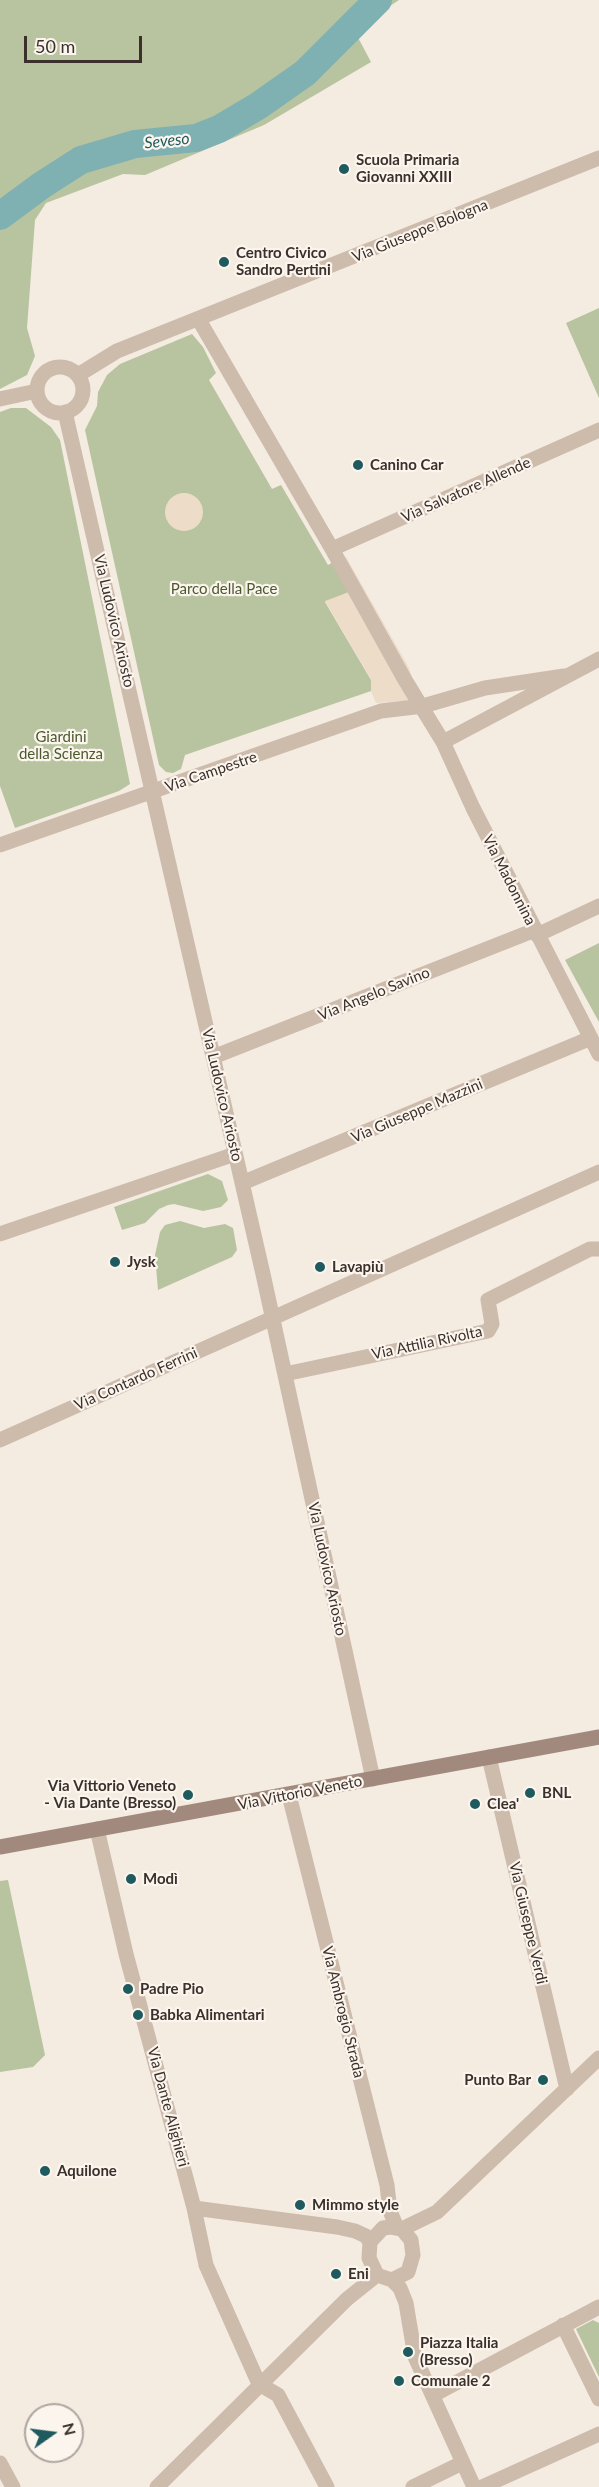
<!DOCTYPE html>
<html>
<head>
<meta charset="utf-8">
<style>
  body { margin:0 }
  #map { position:relative; width:599px; height:2487px; overflow:hidden; background:#f4ebe1; font-family:Lato,sans-serif }
  canvas { display:block }
  .north { position:absolute; left:24px; top:2403px; width:60px; height:60px; box-sizing:border-box; background:#fbf5ee; border:2px solid #aea6a0; border-radius:50%; rotate:76deg; font-size:16px; font-weight:700; line-height:24px; text-align:center; color:#3b302b }
  .north::after { content:''; display:block; margin:auto; width:21px; height:27px; background:#1f5a5e; clip-path:polygon(50% 0,100% 100%,50% 72%,0 100%) }
  .scale { position:absolute; left:24px; top:36px; width:118px; height:27px; box-sizing:border-box; border:3px solid #3b302b; border-top:0; padding-left:8px; font-size:18px; line-height:21px; white-space:nowrap; color:#3b302b; -webkit-text-stroke:4px #fbf5ee; paint-order:stroke }
</style>
</head>
<body>
<div id="map">
<canvas width="599" height="2487"></canvas>
<div class="north">N</div>
<div class="scale">50 m</div>
</div>
<script>
const ctx = document.querySelector('canvas').getContext('2d');
ctx.lineJoin = 'round';
function fillPath(path, color) {
  ctx.fillStyle = color;
  ctx.fill(path, 'evenodd');
}
function shape(rows) {
  const path = new Path2D();
  for (const r of rows) {
    if (r.length === 3) {
      path.moveTo(r[0] + r[2], r[1]);
      path.arc(r[0], r[1], r[2], 0, 2 * Math.PI);
      continue;
    }
    path.moveTo(r[0], r[1]);
    for (let i = 2; i < r.length; i += 2) path.lineTo(r[i], r[i + 1]);
  }
  return path;
}
function stroke(path, color, width, dash) {
  ctx.strokeStyle = color;
  ctx.lineWidth = width;
  ctx.lineCap = dash ? 'butt' : 'round';
  ctx.setLineDash(dash || []);
  ctx.stroke(path);
}
function drawText(font, color, halo, rows, align = 'center') {
  ctx.font = font + ' Lato,sans-serif';
  ctx.lineWidth = 4.5;
  ctx.setLineDash([]);
  ctx.textBaseline = 'middle';
  ctx.strokeStyle = halo;
  ctx.fillStyle = color;
  for (const [text, x, y, turn = 0] of rows) {
    ctx.save();
    ctx.translate(x, y);
    ctx.rotate((+turn || 0) * Math.PI / 180);
    ctx.textAlign = isNaN(turn) ? turn : align;
    if (halo) ctx.strokeText(text, 0, 0);
    ctx.fillText(text, 0, 0);
    ctx.restore();
  }
}
fillPath(shape([
  [0,0,399,0,354,30,371,62,264,125,145,175,123,174,46,203,35,220,27,328,35,356,27,375,0,389],
  [599,308,599,398,566,323],
  [192,334,203,347,216,373,209,380,272,489,281,485,328,565,335,561,352,591,325,602,371,680,371,691,185,755,181,769,173,773,166,772,159,765,85,430,97,406,98,392,107,375,120,364],
  [11,408,26,408,51,427,60,440,130,784,119,791,15,828,0,786,0,412],
  [599,943,599,1022,565,960],
  [208,1174,222,1181,228,1200,221,1207,203,1211,174,1204,168,1205,159,1209,145,1223,122,1230,114,1207],
  [180,1221,204,1228,225,1224,233,1228,237,1250,232,1257,158,1290,155,1255,160,1232,165,1225],
  [8,1880,45,2055,33,2067,0,2072,0,1881],
  [593,2320,599,2323,599,2377,576,2329]
]), '#b8c4a0');
fillPath(shape([
  [184,512,19],
  [346,557,409,668,419,700,376,703,371,691,371,679,325,601,352,591,335,561]
]), '#ecdcc8');
stroke(shape([
  [0,216,42,185,81,160,135,144,196,138,219,129,258,106,305,73,378,0]
]), '#7fb0b2', 28);
stroke(shape([
  [199,320,332,549,405,680,443,742,473,808,599,1054],
  [60,390,23],
  [78,375,117,351,599,158],
  [0,399,37,391],
  [65,412,263,1274,373,1779],
  [332,549,599,430],
  [443,742,599,659],
  [0,845,381,711,423,706,485,688,564,676],
  [537,935,599,906],
  [213,1057,535,930],
  [242,1183,591,1038],
  [0,1234,235,1154],
  [285,1374,488,1331,492,1324,488,1300,590,1249,599,1249],
  [0,1440,599,1172],
  [489,1757,567,2089],
  [289,1795,387,2185,390,2211,397,2228],
  [97,1829,126,1954,194,2208,337,2227,355,2231,366,2236,370,2242],
  [194,2208,206,2265,259,2384],
  [391,2227,402,2229,406,2234,411,2240,413,2255,408,2272,392,2280,377,2275,369,2258,370,2242,383,2228,391,2227],
  [402,2229,437,2212,599,2058],
  [392,2280,400,2288,406,2303,415,2357,474,2487],
  [563,2325,599,2399],
  [259,2384,278,2395,327,2487],
  [433,2395,599,2307],
  [0,2463,13,2487],
  [157,2487,347,2299,377,2275],
  [413,2487,462,2463],
  [482,2487,599,2434]
]), '#cdbbac', 15);
stroke(shape([
  [0,1847,599,1737]
]), '#a18a7d', 15);
for (const [x, y, r, color] of [
  [344,169,6,"#1f5a5e"],
  [224,262,6,"#1f5a5e"],
  [358,465,6,"#1f5a5e"],
  [115,1262,6,"#1f5a5e"],
  [320,1267,6,"#1f5a5e"],
  [530,1793,6,"#1f5a5e"],
  [188,1795,6,"#1f5a5e"],
  [475,1804,6,"#1f5a5e"],
  [131,1879,6,"#1f5a5e"],
  [128,1989,6,"#1f5a5e"],
  [138,2015,6,"#1f5a5e"],
  [543,2080,6,"#1f5a5e"],
  [45,2171,6,"#1f5a5e"],
  [300,2205,6,"#1f5a5e"],
  [336,2274,6,"#1f5a5e"],
  [408,2352,6,"#1f5a5e"],
  [399,2381,6,"#1f5a5e"]
]) {
  const dot = new Path2D();
  dot.arc(x, y, r, 0, 2 * Math.PI);
  ctx.fillStyle = color;
  ctx.fill(dot);
  stroke(dot, '#fbf5ee', 2);
}
drawText('bold 15px', '#3b302b', '#fbf5ee', [
  ["Scuola Primaria",356,160],
  ["Giovanni XXIII",356,177],
  ["Centro Civico",236,253],
  ["Sandro Pertini",236,270],
  ["Canino Car",370,465],
  ["Jysk",127,1262],
  ["Lavapiù",332,1267],
  ["Via Vittorio Veneto",176,1786,"right"],
  ["- Via Dante (Bresso)",176,1803,"right"],
  ["BNL",542,1793],
  ["Clea'",487,1804],
  ["Modì",143,1879],
  ["Padre Pio",140,1989],
  ["Babka Alimentari",150,2015],
  ["Punto Bar",531,2080,"right"],
  ["Aquilone",57,2171],
  ["Mimmo style",312,2205],
  ["Eni",348,2274],
  ["Piazza Italia",420,2343],
  ["(Bresso)",420,2360],
  ["Comunale 2",411,2381]
], 'left');
drawText('15px', '#3b302b', '#fbf5ee', [
  ["Via Giuseppe Bologna",420,231,-22],
  ["Via Salvatore Allende",466,490,-24],
  ["Via Ludovico Ariosto",114,621,77],
  ["Via Campestre",211,772,-19],
  ["Via Madonnina",509,880,63],
  ["Via Angelo Savino",374,994,-22],
  ["Via Ludovico Ariosto",222,1095,77],
  ["Via Giuseppe Mazzini",417,1111,-23],
  ["Via Attilia Rivolta",427,1343,-12],
  ["Via Contardo Ferrini",136,1379,-24],
  ["Via Ludovico Ariosto",327,1569,78],
  ["Via Vittorio Veneto",300,1793,-11],
  ["Via Giuseppe Verdi",528,1923,77],
  ["Via Ambrogio Strada",343,2012,76],
  ["Via Dante Alighieri",168,2107,75]
]);
drawText('15px', '#4a5a2e', '#fbf5ee', [
  ["Parco della Pace",224,589],
  ["Giardini",61,737],
  ["della Scienza",61,754]
]);
drawText('italic 16px', '#1f5a5e', '#fbf5ee', [
  ["Seveso",167,141,-6]
]);
</script>
</body>
</html>
